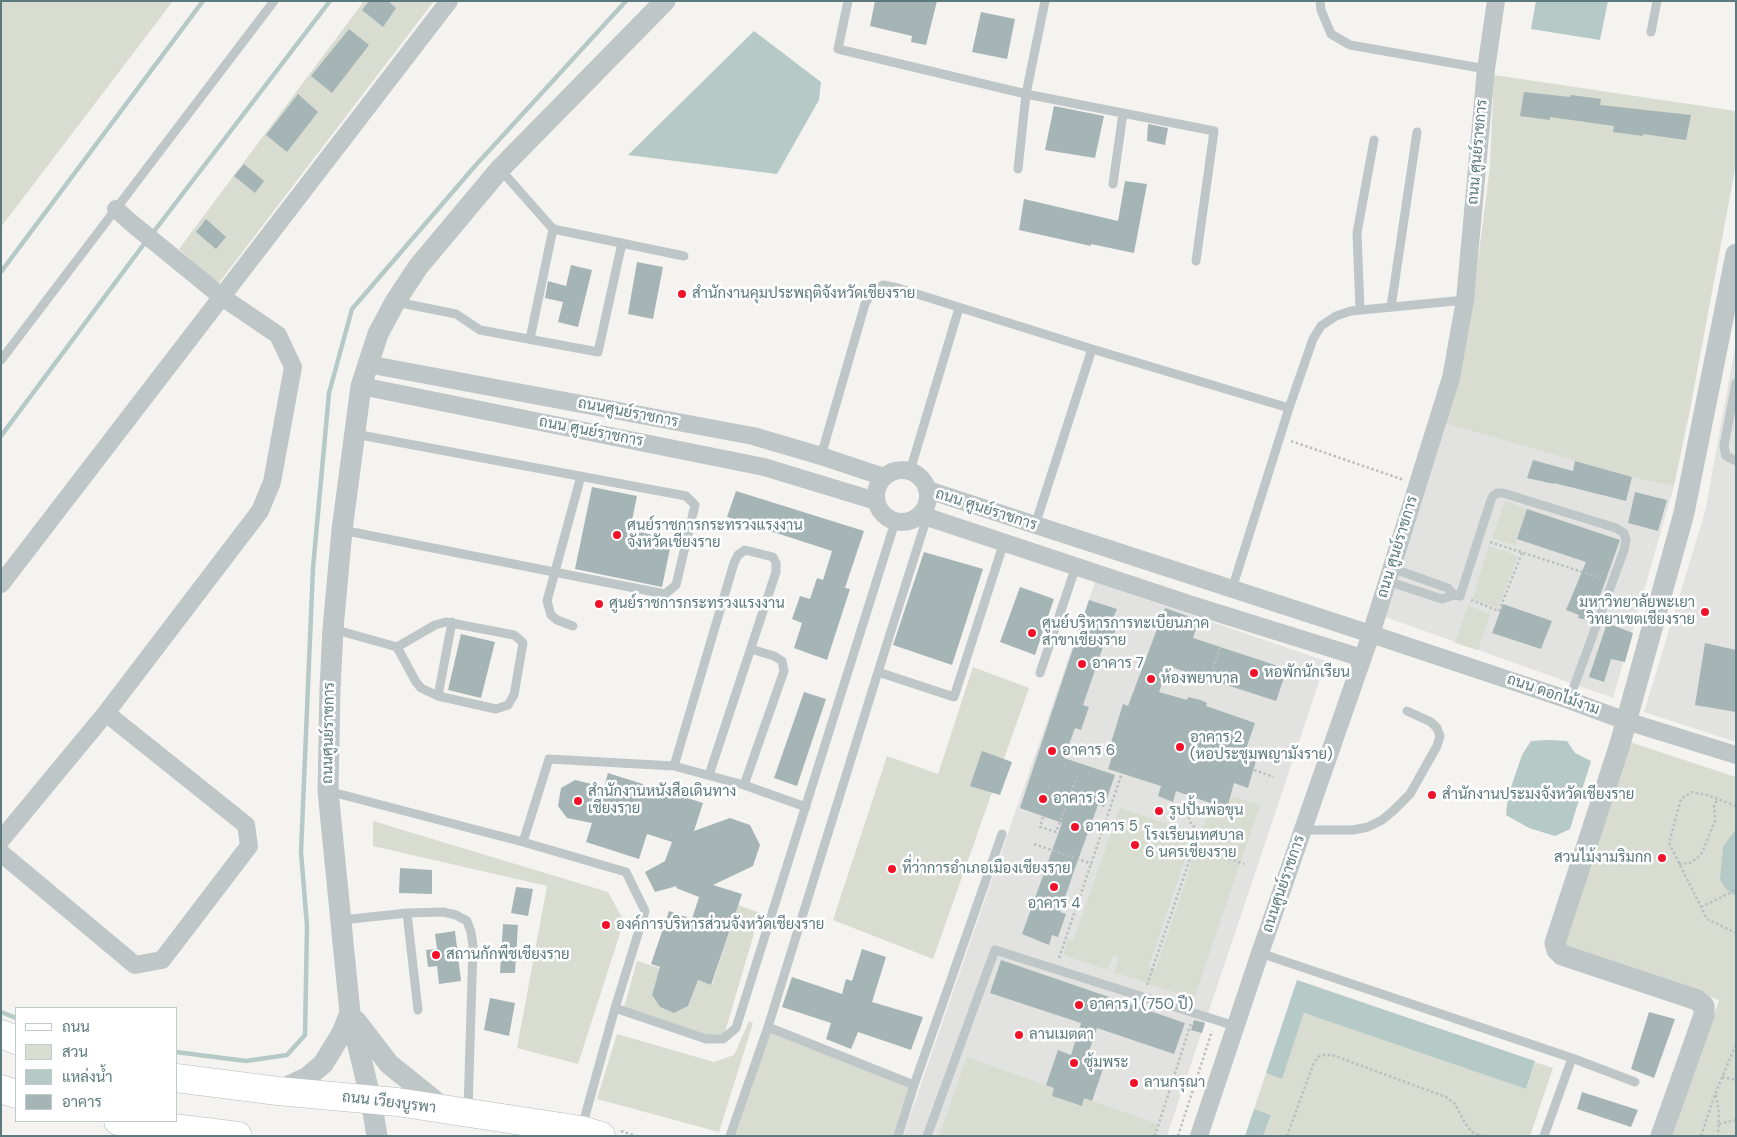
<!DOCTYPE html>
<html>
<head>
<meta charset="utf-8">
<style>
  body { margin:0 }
  #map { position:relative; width:1737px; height:1137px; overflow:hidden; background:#f5f3f0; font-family:"DM Sans",Sarabun,sans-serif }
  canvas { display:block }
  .frame { position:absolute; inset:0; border:2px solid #5c7a7e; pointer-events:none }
  .legend { position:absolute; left:15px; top:1007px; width:162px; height:115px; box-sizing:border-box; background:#fff; border:1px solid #becacb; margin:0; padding:6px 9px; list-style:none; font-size:15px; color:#5c7a7e }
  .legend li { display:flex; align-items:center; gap:10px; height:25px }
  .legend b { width:25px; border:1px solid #becacb }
</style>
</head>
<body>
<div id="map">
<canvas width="1737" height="1137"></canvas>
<div class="frame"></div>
<ul class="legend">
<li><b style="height:6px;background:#fff"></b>ถนน</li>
<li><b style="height:14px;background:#d9dcd0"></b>สวน</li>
<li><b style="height:14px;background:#b5c9c7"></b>แหล่งน้ำ</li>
<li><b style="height:14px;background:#a5b4b5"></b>อาคาร</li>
</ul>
</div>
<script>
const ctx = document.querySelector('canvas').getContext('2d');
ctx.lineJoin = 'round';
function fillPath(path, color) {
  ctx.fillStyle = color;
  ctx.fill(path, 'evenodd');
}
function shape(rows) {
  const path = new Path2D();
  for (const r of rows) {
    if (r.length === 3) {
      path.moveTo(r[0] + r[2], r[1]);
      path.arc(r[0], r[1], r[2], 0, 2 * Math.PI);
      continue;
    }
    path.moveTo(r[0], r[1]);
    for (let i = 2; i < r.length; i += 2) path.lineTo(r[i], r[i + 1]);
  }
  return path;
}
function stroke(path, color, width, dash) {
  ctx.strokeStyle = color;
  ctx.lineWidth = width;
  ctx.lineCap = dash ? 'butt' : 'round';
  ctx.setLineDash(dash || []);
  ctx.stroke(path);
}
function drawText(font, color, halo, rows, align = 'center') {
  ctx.font = font + ' "DM Sans",Sarabun,sans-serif';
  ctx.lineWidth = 5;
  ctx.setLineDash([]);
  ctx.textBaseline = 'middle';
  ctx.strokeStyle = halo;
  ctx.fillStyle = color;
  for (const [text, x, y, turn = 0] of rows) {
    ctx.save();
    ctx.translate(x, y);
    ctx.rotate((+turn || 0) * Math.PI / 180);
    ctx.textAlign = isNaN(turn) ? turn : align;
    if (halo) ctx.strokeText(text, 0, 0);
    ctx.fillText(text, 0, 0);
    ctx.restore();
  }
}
fillPath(shape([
  [1736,342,1736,742,1644,712,1705,512],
  [1444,423,1674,486,1613,698,1385,617],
  [1095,582,1326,661,1167,1136,903,1136]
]), '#e2e3e1');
fillPath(shape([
  [1,1,173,1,1,227],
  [364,1,434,1,218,284,179,249],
  [1494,75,1736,111,1736,164,1689,415,1674,486,1632,477,1444,423,1470,324,1490,165],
  [1505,501,1527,509,1515,545,1492,538],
  [1489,546,1518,556,1498,608,1472,600],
  [1468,605,1490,614,1478,650,1455,643],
  [973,667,1029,688,933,959,833,920,887,756,938,774],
  [1627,741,1736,777,1736,1136,1671,1136,1719,1000,1569,951,1562,945],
  [1232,796,1260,805,1194,999,1114,972,1119,957,1113,955,1108,970,1063,955,1068,940,1073,941,1120,808,1194,833,1149,966,1156,969,1208,814,1225,818],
  [373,821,608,892,624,921,578,1064,517,1048,547,886,373,846],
  [738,905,760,913,723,1039,706,1039,623,1011,637,961,672,972,657,978,652,995,660,1007,674,1013,688,1006,694,991,687,977,712,985],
  [1304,1013,1526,1089,1535,1062,1553,1068,1530,1136,1263,1136,1271,1115,1254,1109,1266,1073,1282,1078],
  [749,1021,753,1023,719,1132,597,1099,617,1034,714,1062,734,1055],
  [768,1027,914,1085,898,1136,730,1136],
  [967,1057,1054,1088,1052,1096,1081,1106,1084,1098,1158,1124,1155,1136,939,1136]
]), '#d9dcd0');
fillPath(shape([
  [1536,1,1608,1,1600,40,1531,29],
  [754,31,821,82,819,100,777,174,628,155],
  [1549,740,1567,741,1575,753,1591,761,1570,829,1555,836,1529,828,1506,815,1508,796,1522,755,1531,741],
  [1736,829,1736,896,1726,889,1720,880,1723,847],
  [1297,980,1535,1061,1526,1089,1304,1013,1282,1079,1266,1073],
  [1254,1109,1271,1115,1263,1136,1245,1136]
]), '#b5c9c7');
stroke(shape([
  [152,234,330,1],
  [1,272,203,1],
  [1,436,147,240],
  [1,1012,16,1018],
  [176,1052,246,1061,287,1055,305,1035,307,926,301,852,313,568,329,393,352,309,475,166,626,1]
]), '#b5c9c7', 4.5);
fillPath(shape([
  [369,1,388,1,396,8,383,27,362,10],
  [875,1,937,1,926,45,911,42,912,36,870,26],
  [981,12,1015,19,1007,59,972,52],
  [349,29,369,45,332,93,311,76],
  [1524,92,1570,97,1571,95,1601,99,1600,105,1691,115,1686,140,1643,134,1643,136,1613,132,1614,126,1550,117,1550,120,1520,116],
  [298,94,318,112,287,152,266,135],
  [1054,106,1104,116,1095,158,1045,150],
  [1148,124,1168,128,1165,145,1147,141],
  [244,164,264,181,255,193,234,176],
  [1125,181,1147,184,1134,253,1091,244,1091,246,1019,230,1024,199,1118,221],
  [206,219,226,237,216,249,196,232],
  [637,262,663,267,653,319,628,314],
  [571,265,592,270,578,327,558,322,563,302,545,298,548,281,566,286],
  [1533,460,1573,471,1575,461,1632,477,1626,501,1554,483,1554,484,1527,478],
  [592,487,637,496,630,530,672,539,662,587,575,569],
  [736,491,864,531,845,588,850,589,827,660,794,648,802,623,792,619,800,596,810,599,817,578,823,580,832,551,727,517],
  [1635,492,1667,500,1658,531,1628,523],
  [1527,509,1620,540,1591,621,1578,618,1579,615,1566,610,1586,562,1517,539],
  [924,552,983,569,952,665,893,645],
  [1020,587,1054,599,1035,655,1000,642],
  [1089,600,1117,609,1113,618,1119,620,1111,643,1105,641,1083,705,1089,707,1081,730,1075,728,1064,758,1115,775,1104,807,1098,805,1075,868,1060,912,1066,914,1058,937,1052,935,1049,945,1022,934,1062,823,1020,808],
  [1503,604,1552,621,1541,649,1492,633],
  [1165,608,1199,620,1193,638,1287,669,1276,701,1168,666,1159,692,1187,700,1188,697,1201,700,1207,703,1206,706,1255,723,1246,749,1258,754,1248,788,1234,783,1227,809,1176,791,1173,802,1158,796,1161,786,1108,769,1115,747,1110,746,1123,704,1128,706],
  [1607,623,1633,633,1625,662,1611,659,1604,682,1589,677],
  [461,634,495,642,481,698,448,690],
  [1705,643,1736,650,1736,712,1695,705],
  [804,692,826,699,797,786,774,778],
  [982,751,1012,762,1000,795,970,786],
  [608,773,703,803,694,831,730,818,750,825,760,845,753,866,713,885,742,894,711,985,698,980,688,1006,674,1013,660,1007,652,995,660,967,651,964,669,911,692,919,699,897,676,888,677,886,655,892,645,872,665,861,672,842,647,834,639,859,586,842,592,823,567,818,558,806,561,788,575,780,604,787],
  [400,868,432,870,432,894,399,893],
  [516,887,533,889,528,916,511,913],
  [503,924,518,925,515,973,500,973],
  [455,931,461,981,439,984,437,966,428,967,426,950,437,949,435,934],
  [862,949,886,957,872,1002,923,1017,911,1050,858,1032,851,1049,826,1039,831,1023,782,1007,792,977,842,994,846,979,852,981],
  [1001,960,1185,1023,1174,1054,1097,1028,1086,1060,1104,1066,1092,1101,1084,1098,1082,1106,1052,1096,1054,1088,1046,1085,1058,1050,1071,1055,1081,1023,990,993],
  [490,998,515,1003,509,1036,484,1030],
  [1649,1012,1675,1019,1654,1078,1631,1069],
  [1194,1020,1205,1023,1202,1033,1191,1030],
  [1582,1092,1638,1110,1631,1127,1577,1109]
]), '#a5b4b5');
const primary = shape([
  [1,1034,16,1040],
  [176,1078,278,1091,397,1102,581,1130,601,1136],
  [1,1089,16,1094],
  [118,1121,238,1136]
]);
stroke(primary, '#b1babb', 29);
stroke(shape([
  [1291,441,1404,480],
  [1490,542,1601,578],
  [1471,600,1499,611,1522,553],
  [1208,683,1221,645],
  [1254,770,1274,777],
  [1196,798,1189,817,1191,824,1196,828,1197,836,1194,847,1244,864],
  [1736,806,1707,795,1692,792,1681,799,1669,843,1707,919,1736,933],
  [1043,817,1040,827,1056,832,1077,777],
  [1034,844,1092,864],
  [1679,864,1690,863,1701,855,1715,821,1714,805,1718,799],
  [1701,907,1736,890],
  [1059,958,1122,773],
  [1147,985,1194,847],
  [1722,1077,1736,1080],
  [1716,1095,1719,1112,1718,1136],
  [1719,1124,1736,1120],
  [621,1131,636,1136],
  [1155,1136,1191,1023],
  [1178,1136,1212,1031],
  [1287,1136,1313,1065,1318,1057,1324,1055,1332,1055,1446,1097,1455,1104,1465,1123,1472,1132,1482,1136],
  [1701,1136,1714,1097,1736,1044]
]), '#babfbf', 2.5, [2.5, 2.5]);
stroke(shape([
  [848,1,838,49,1026,94,1214,131,1196,261],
  [1320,1,1321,10,1331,34,1350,45,1486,69],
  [1651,32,1657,1],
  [500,169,553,229,684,256],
  [1018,169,1026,94,1045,1],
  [1113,184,1123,113],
  [396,302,456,314,480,330,598,352,622,243],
  [1391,307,1417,132],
  [1360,310,1357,233,1374,140],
  [530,339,553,229],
  [1,360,274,1],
  [1736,383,1724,446,1726,456,1736,461],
  [821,456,865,304,871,293,883,285,898,288,1092,349,1289,408,1313,339,1321,326,1336,316,1351,311,1465,300],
  [910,471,959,308],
  [1038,516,1092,349],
  [342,530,665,594,676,585,695,505,686,496,355,434],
  [1391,568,1448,588,1454,595],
  [1387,581,1442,599,1454,595,1460,596,1491,500,1493,496,1497,493,1503,493,1616,528,1624,533,1626,540,1624,550,1569,700],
  [1232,589,1289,408],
  [573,626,557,620,551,615,547,601,581,476],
  [333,629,397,647,416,682,421,688,438,696,452,622],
  [397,647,435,625,446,622,514,635,519,639,523,643,514,695,508,705,496,709,438,696],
  [878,672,927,517],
  [1040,673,1076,566],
  [709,775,776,572,776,563,773,557,745,550,738,555,734,563,674,766,744,785,806,807],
  [744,785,784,671,782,661,774,656,751,649],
  [328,791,523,842,626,872,645,911,615,1008,582,1127],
  [1302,830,1353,830,1368,827,1382,820,1394,810,1410,794,1437,746,1440,736,1437,728,1431,722,1407,711],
  [523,842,549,759,674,766],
  [407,913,418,1010],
  [342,920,407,913,443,912,456,915,467,921,471,932,473,946,468,1110],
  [1260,953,1572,1058,1635,1082],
  [615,1008,706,1039,723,1039,736,1028,895,522],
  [768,1027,878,672,954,697,1004,542],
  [730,1136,768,1027,914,1085,1002,834],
  [898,1136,914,1085],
  [927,1136,995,950,1235,1026],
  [1544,1136,1572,1058]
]), '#bec6c7', 9);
stroke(shape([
  [367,364,753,436,821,456,884,477],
  [361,386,764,467,876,501],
  [902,496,26],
  [928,490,1371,634,1569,700,1626,721,1736,755],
  [921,515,1192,605,1362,658],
  [1,584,449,1],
  [1,840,106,713,260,511,272,482,293,367,278,335,222,297,129,221,116,209],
  [1,853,135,965,162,960,249,846,246,825,106,713],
  [1199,1136,1260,953,1371,634,1451,378,1465,300,1486,69,1496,1]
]), '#bec6c7', 18);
stroke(shape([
  [356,1021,389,1064,445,1109],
  [278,1091,306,1078,323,1064,342,1033,350,1013],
  [377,1136,371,1100,350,1013,328,791,330,689,333,629,342,530,361,386,378,334,395,302,418,267,500,169,665,1],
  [1661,1136,1704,1015,1704,1006,1697,1000,1562,955,1557,950,1555,943,1620,744,1684,513,1736,254]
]), '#bec6c7', 21);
stroke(primary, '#fff', 28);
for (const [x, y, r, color] of [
  [682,294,5,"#f3112a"],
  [617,535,5,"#f3112a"],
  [599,604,5,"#f3112a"],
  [1705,612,5,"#f3112a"],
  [1032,633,5,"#f3112a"],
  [1082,664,5,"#f3112a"],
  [1254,673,5,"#f3112a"],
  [1151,679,5,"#f3112a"],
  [1180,747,5,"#f3112a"],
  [1052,751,5,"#f3112a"],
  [1432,795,5,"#f3112a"],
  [1043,799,5,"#f3112a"],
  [578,801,5,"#f3112a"],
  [1159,811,5,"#f3112a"],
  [1075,827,5,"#f3112a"],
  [1135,845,5,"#f3112a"],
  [1662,858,5,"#f3112a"],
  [892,869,5,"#f3112a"],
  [1054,887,5,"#f3112a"],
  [606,925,5,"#f3112a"],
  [436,955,5,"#f3112a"],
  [1079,1005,5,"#f3112a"],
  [1019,1035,5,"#f3112a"],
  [1074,1063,5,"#f3112a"],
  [1134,1083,5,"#f3112a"]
]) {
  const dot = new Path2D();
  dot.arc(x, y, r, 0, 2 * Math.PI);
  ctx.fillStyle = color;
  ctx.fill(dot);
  stroke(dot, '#fff', 2);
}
drawText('15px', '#5c7a7e', '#fff', [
  ["ถนน ศูนย์ราชการ",1478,152,-85],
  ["ถนนศูนย์ราชการ",628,413,11],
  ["ถนน ศูนย์ราชการ",591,432,11],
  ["ถนน ศูนย์ราชการ",986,510,18],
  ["ถนน ศูนย์ราชการ",1398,547,-73],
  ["ถนน ดอกไม้งาม",1553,695,19],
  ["ถนนศูนย์ราชการ",329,733,-89],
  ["ถนนศูนย์ราชการ",1284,884,-71],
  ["ถนน เวียงบูรพา",389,1103,7]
]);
drawText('15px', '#5c7a7e', '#fff', [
  ["สำนักงานคุมประพฤติจังหวัดเชียงราย",692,294],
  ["ศูนย์ราชการกระทรวงแรงงาน",627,526],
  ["จังหวัดเชียงราย",627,543],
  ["มหาวิทยาลัยพะเยา",1695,603,"right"],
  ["วิทยาเขตเชียงราย",1695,620,"right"],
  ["ศูนย์ราชการกระทรวงแรงงาน",609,604],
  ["ศูนย์บริหารการทะเบียนภาค",1042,624],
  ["สาขาเชียงราย",1042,641],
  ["อาคาร 7",1092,664],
  ["หอพักนักเรียน",1264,673],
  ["ห้องพยาบาล",1161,679],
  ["อาคาร 2",1190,738],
  ["(หอประชุมพญามังราย)",1190,755],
  ["อาคาร 6",1062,751],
  ["สำนักงานหนังสือเดินทาง",588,792],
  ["เชียงราย",588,809],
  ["สำนักงานประมงจังหวัดเชียงราย",1442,795],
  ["อาคาร 3",1053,799],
  ["รูปปั้นพ่อขุน",1169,811],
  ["อาคาร 5",1085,827],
  ["โรงเรียนเทศบาล",1145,836],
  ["6 นครเชียงราย",1145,853],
  ["สวนไม้งามริมกก",1652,858,"right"],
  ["ที่ว่าการอำเภอเมืองเชียงราย",902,869],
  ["อาคาร 4",1054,904,"center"],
  ["องค์การบริหารส่วนจังหวัดเชียงราย",616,925],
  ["สถานกักพืชเชียงราย",446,955],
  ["อาคาร 1 (750 ปี)",1089,1005],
  ["ลานเมตตา",1029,1035],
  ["ซุ้มพระ",1084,1063],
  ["ลานกรุณา",1144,1083]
], 'left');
</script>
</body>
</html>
